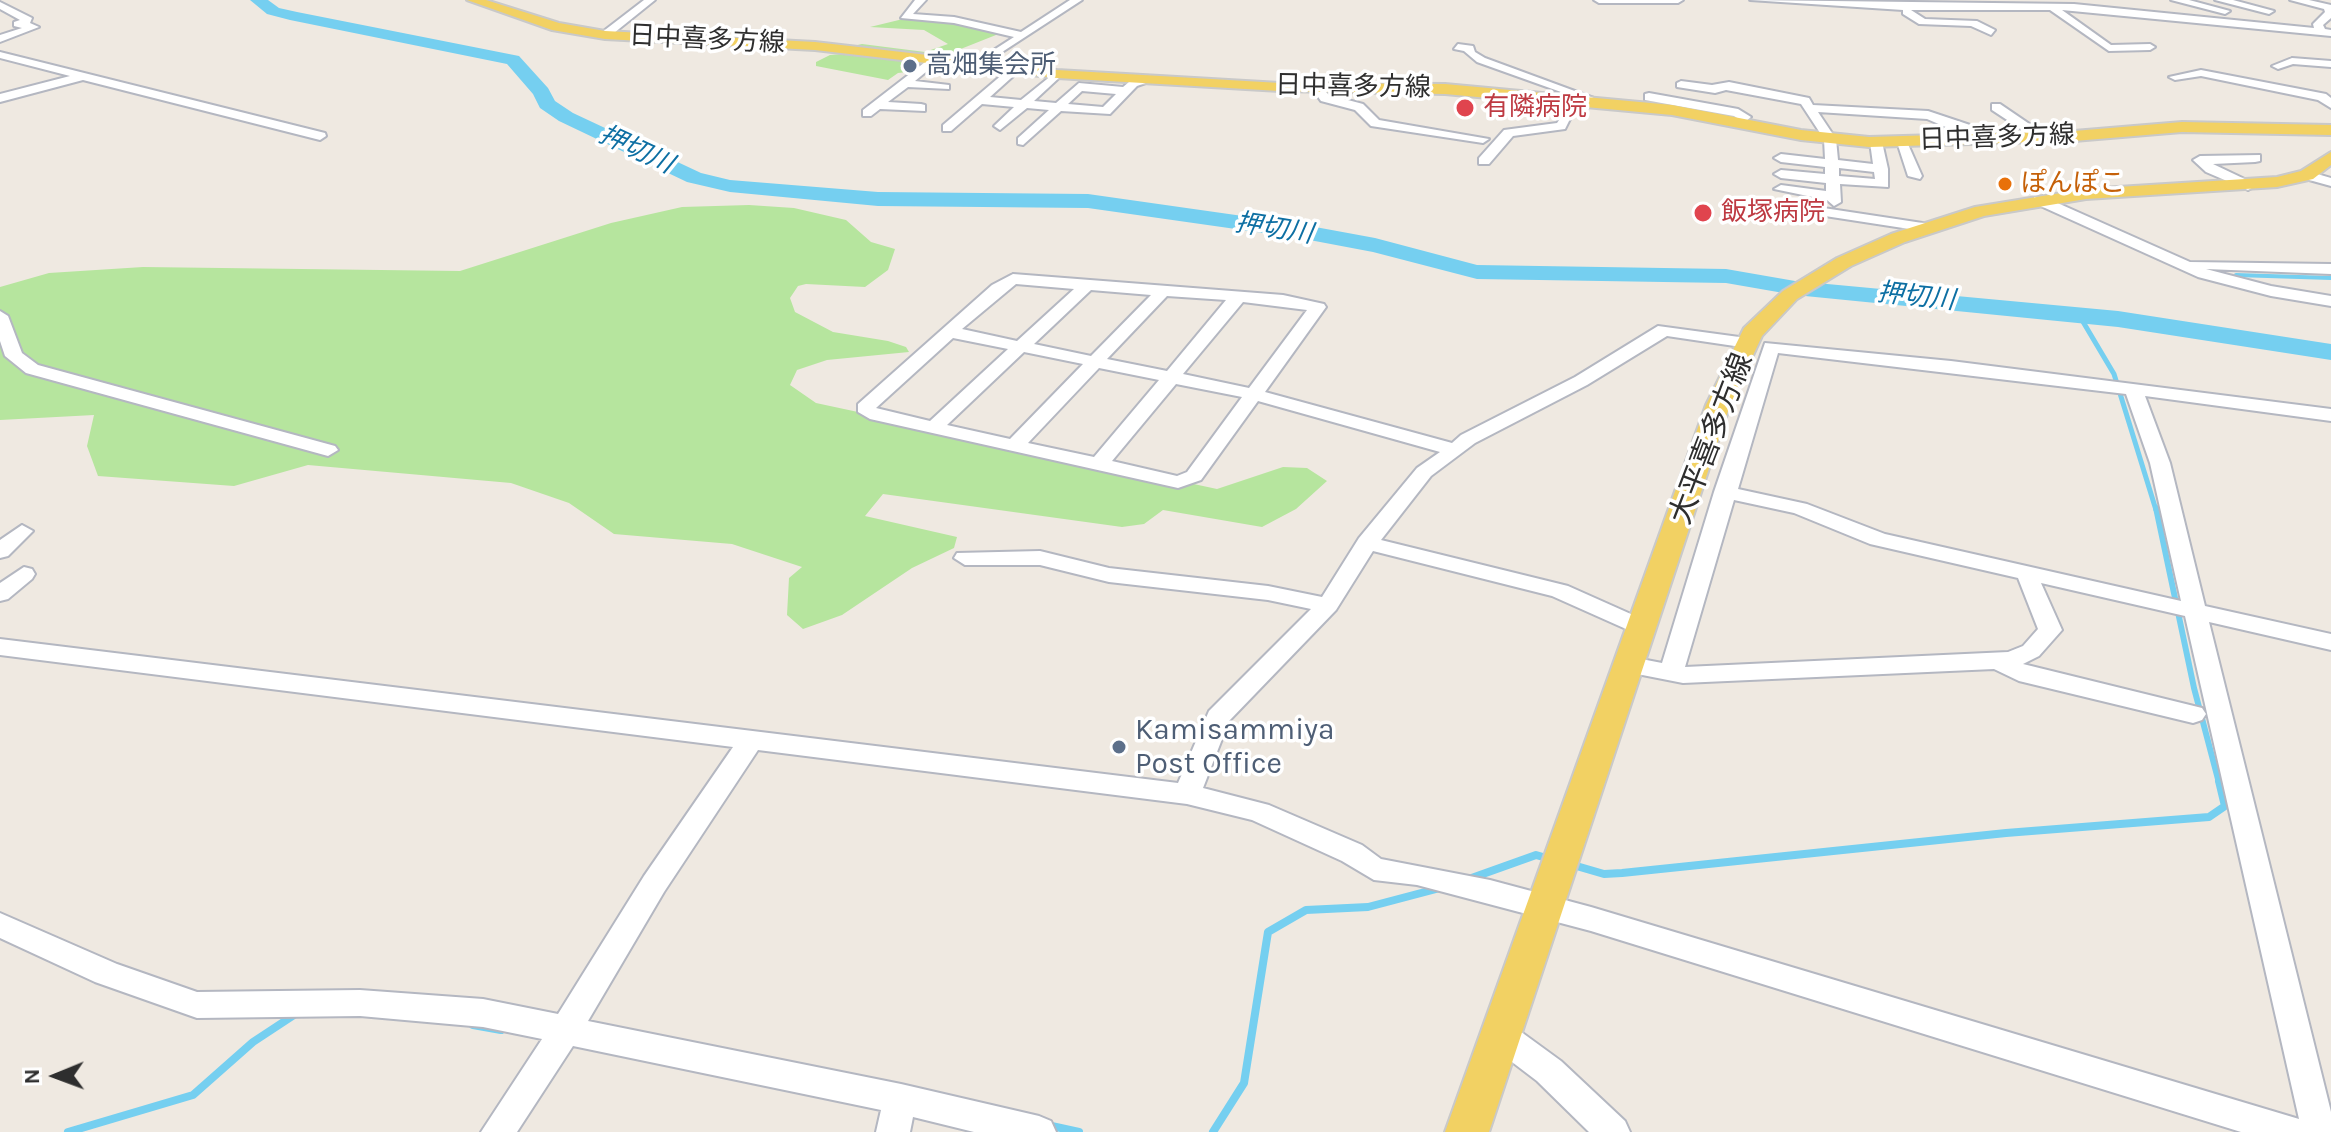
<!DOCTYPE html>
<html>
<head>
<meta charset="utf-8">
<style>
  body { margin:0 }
  #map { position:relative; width:2331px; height:1132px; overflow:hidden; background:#efe9e1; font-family:Karla,sans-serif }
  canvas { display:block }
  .north { position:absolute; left:16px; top:1036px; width:80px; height:80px; -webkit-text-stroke:6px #fff; paint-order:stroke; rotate:269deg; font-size:22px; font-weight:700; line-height:32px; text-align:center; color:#2e2e2e }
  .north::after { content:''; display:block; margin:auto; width:28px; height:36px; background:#2e2e2e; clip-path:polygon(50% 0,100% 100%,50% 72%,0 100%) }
</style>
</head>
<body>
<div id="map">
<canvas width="2331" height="1132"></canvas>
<div class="north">N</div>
</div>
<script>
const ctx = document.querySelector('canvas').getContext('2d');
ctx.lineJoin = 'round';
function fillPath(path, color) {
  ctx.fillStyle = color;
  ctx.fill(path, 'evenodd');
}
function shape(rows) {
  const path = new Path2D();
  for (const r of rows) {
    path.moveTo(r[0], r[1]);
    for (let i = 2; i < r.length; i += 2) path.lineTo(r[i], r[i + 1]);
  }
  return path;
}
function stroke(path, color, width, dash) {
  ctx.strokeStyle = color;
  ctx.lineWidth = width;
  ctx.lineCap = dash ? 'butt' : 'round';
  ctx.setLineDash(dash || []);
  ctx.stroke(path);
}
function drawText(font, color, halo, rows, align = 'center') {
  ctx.font = font + ' Karla,"Noto Sans JP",sans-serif';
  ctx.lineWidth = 7;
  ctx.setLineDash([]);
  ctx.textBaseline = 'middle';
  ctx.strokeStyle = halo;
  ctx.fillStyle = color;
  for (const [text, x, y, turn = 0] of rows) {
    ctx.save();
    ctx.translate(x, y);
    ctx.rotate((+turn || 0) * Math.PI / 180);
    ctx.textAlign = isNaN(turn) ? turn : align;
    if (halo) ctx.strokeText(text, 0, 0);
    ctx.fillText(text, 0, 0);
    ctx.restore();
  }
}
fillPath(shape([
  [903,19,952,22,1001,33,938,58,848,47,862,44,925,52,948,44,924,30,870,27],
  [855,53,911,62,900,69,916,71,898,73,888,80,816,66,816,62,830,55],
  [749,205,794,208,846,220,871,242,895,249,888,270,865,287,806,284,798,286,790,298,795,312,833,332,888,341,906,347,909,352,827,360,797,370,790,385,816,403,1217,489,1283,467,1307,468,1327,481,1296,509,1262,527,1163,510,1144,524,1122,527,883,494,865,516,957,537,954,548,912,568,842,615,803,629,787,615,789,578,802,567,732,544,614,534,569,503,511,483,308,465,234,486,98,476,87,446,94,415,0,420,0,287,49,273,143,267,460,271,611,223,682,207]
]), '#b6e59e');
stroke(shape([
  [2236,275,2331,278]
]), '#75cff0', 4);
stroke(shape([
  [2079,315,2114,374,2156,510]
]), '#75cff0', 5);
stroke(shape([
  [2156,508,2194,688,2219,783]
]), '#75cff0', 6);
stroke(shape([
  [1573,865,1604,874,1622,873,2006,833,2209,817,2225,806,2219,781],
  [1466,880,1536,855,1550,859],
  [473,1025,501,1030],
  [1047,1125,1079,1132],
  [68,1132,193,1095,253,1042,294,1015],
  [1213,1132,1244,1083,1268,932,1306,910,1368,907,1440,888]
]), '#75cff0', 8);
fillPath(shape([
  [250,0,268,0,279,8,297,12,519,56,548,88,555,101,573,113,701,173,730,180,878,192,1088,194,1299,224,1375,238,1477,265,1726,269,1795,281,2118,311,2331,344,2331,360,2118,327,1795,295,1726,283,1477,279,1373,252,1299,238,1088,208,878,206,730,192,687,182,559,121,540,108,533,94,507,64,290,20,267,14,250,0]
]), '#75cff0');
const minor = shape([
  [644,0,655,0,609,37,601,37,601,33,644,0],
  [915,0,926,0,913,14,954,17,1021,32,1070,0,1082,0,976,69,972,64,1014,37,954,23,901,18,915,0],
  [1594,0,1683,0,1678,3,1599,3,1594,0],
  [1750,0,2074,4,2314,28,2313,24,2325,12,2324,9,2290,0,2309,0,2331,5,2331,18,2323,25,2325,29,2331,30,2331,36,2062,10,2111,45,2150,44,2155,47,2150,50,2109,51,2050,10,1911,10,1925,19,1977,21,1995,30,1991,35,1971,26,1919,24,1903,14,1903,10,1750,0],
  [2171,0,2189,0,2230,11,2225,14,2171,0],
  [2215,0,2233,0,2274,11,2269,14,2215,0],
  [0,2,32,18,30,23,39,27,0,42,0,35,22,28,14,26,14,22,20,20,0,9,0,2],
  [1458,44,1473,46,1475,52,1485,58,1610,104,1604,108,1580,99,1565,129,1513,136,1489,164,1479,164,1479,158,1504,130,1557,123,1575,97,1477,62,1464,51,1454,49,1458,44],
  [0,52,325,133,326,136,320,140,83,80,0,102,0,94,70,76,0,58,0,52],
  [2292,58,2331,61,2331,67,2293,64,2278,69,2272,66,2292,58],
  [929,59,939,61,915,81,949,85,949,89,908,87,888,102,921,104,925,105,925,111,880,109,871,116,863,116,863,110,929,59],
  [1010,68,1020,70,990,97,1021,100,1057,71,1063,74,1061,76,1034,101,1056,103,1079,83,1123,87,1129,82,1151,76,1157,79,1137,86,1110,114,1061,111,1023,145,1018,144,1018,138,1049,110,1027,108,1000,130,994,126,1014,107,982,104,951,131,943,131,943,125,1010,68],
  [1082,91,1116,94,1103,107,1068,104,1082,91],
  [2201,70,2326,94,2331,98,2331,108,2318,100,2201,76,2175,80,2169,77,2201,70],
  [1681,81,1712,85,1729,82,1809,98,1813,105,1928,111,1970,125,1987,137,1976,140,1927,119,1818,112,1836,139,1838,160,1873,164,1870,142,1876,138,1882,142,1888,169,1888,187,1840,184,1841,202,1834,206,1827,200,1774,189,1781,185,1826,191,1826,183,1781,178,1774,174,1781,170,1825,174,1825,167,1781,162,1774,158,1781,154,1825,159,1824,139,1801,104,1726,90,1715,93,1677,87,1677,83,1681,81],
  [1839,168,1874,172,1875,179,1839,176,1839,168],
  [1317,83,1329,95,1363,104,1379,120,1489,139,1483,143,1371,126,1355,110,1321,101,1311,87,1317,83],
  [1649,93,1738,109,1751,117,1740,126,1734,122,1737,118,1734,116,1645,100,1645,94,1649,93],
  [1992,104,2000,104,2047,136,2036,139,1992,110,1992,104],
  [1896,139,1907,142,1922,176,1920,179,1908,176,1896,139],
  [2260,155,2260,161,2255,162,2213,164,2253,183,2255,186,2248,190,2206,172,2193,160,2200,156,2260,155],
  [2307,171,2331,178,2331,186,2302,178,2300,175,2307,171],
  [2034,197,2044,197,2190,262,2331,264,2331,274,2206,269,2271,286,2331,296,2331,306,2271,296,2198,277,2034,203,2034,197],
  [1817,207,1929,224,1936,228,1929,232,1812,214,1812,208,1817,207],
  [1013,274,1283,295,1324,304,1326,307,1265,392,1452,443,1461,435,1575,377,1658,326,1754,339,1754,347,1748,348,1667,336,1587,385,1475,443,1431,476,1381,540,1568,586,1651,623,1655,628,1651,633,1635,633,1552,596,1373,551,1336,610,1229,721,1203,788,1269,805,1362,845,1381,859,1490,880,1591,907,2299,1119,2185,616,2041,583,2062,630,2039,656,2023,664,2202,708,2206,714,2202,720,2193,723,2019,681,1994,669,1683,683,1622,671,1619,665,1622,659,1631,657,1662,663,1714,492,1765,343,1951,361,2331,409,2331,421,2145,396,2170,463,2205,606,2331,634,2331,650,2209,622,2331,1112,2331,1132,2241,1132,1591,931,1417,885,1374,880,1342,861,1252,820,1187,804,758,750,664,892,588,1021,901,1084,1039,1116,1051,1121,1056,1132,974,1132,913,1117,910,1132,876,1132,881,1110,573,1046,517,1132,481,1132,542,1039,483,1027,360,1016,197,1018,95,982,0,938,0,913,117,964,197,992,360,990,483,999,558,1014,644,876,733,747,0,655,0,639,1178,783,1209,711,1311,609,1268,600,1109,582,1040,565,965,565,954,558,957,553,1040,551,1109,568,1268,586,1322,597,1359,538,1417,468,1440,452,1258,401,1201,480,1178,488,870,419,858,412,858,404,992,285,1013,274],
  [1016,284,1074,289,1017,341,962,329,1016,284],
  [1091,290,1151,295,1091,356,1034,344,1091,290],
  [1167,296,1226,300,1167,371,1107,359,1167,296],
  [1243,302,1307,310,1249,388,1183,374,1243,302],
  [953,338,1008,349,930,421,876,408,953,338],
  [1024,352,1083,364,1010,439,947,425,1024,352],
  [1778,353,2126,394,2150,463,2181,601,1885,534,1807,504,1738,489,1778,353],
  [1099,368,1159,380,1094,457,1028,443,1099,368],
  [1176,384,1242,397,1187,472,1177,476,1112,461,1176,384],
  [1734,500,1794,513,1870,544,2018,578,2038,629,2023,646,2008,652,1685,667,1734,500],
  [0,311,8,316,22,353,38,365,335,446,338,450,328,456,26,373,5,356,0,341,0,311],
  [22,525,33,531,8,556,0,558,0,540,22,525],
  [24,567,32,569,35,574,32,579,8,599,0,601,0,583,24,567],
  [1502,1022,1513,1026,1561,1061,1625,1121,1630,1132,1589,1132,1537,1081,1491,1046,1486,1036,1491,1026,1502,1022]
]);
const major = shape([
  [467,0,486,0,559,23,605,31,815,42,1057,70,1280,83,1445,84,1672,105,1801,130,1869,137,2074,131,2182,122,2331,125,2331,135,2182,132,2074,141,1869,147,1801,140,1672,115,1445,94,1280,91,1057,78,815,50,605,39,552,30,467,0],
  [2331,152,2331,165,2313,179,2277,187,2086,199,1984,216,1905,242,1851,266,1797,299,1762,336,1730,405,1489,1132,1445,1132,1706,405,1744,328,1783,291,1837,258,1891,234,1975,207,2086,189,2277,177,2301,171,2331,152]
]);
stroke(minor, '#b4b7c1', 4);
stroke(major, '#c9c9c9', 4);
fillPath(minor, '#fff');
fillPath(major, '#f2d163');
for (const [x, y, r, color] of [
  [910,66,8,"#5c6f8a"],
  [1465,108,10,"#e0444e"],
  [2005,184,8,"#e8710a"],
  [1703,213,10,"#e0444e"],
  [1119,747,8,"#5c6f8a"]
]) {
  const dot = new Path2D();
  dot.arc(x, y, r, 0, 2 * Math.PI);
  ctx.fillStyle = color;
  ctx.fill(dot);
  stroke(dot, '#fff', 3);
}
drawText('26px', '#2e2e2e', '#fff', [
  ["日中喜多方線",707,40,3],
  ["日中喜多方線",1353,87,1],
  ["日中喜多方線",1997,138,-2]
]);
drawText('26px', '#4e5e75', '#fff', [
  ["高畑集会所",926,66]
], 'left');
drawText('26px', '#be3a42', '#fff', [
  ["有隣病院",1483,108],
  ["飯塚病院",1721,213]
], 'left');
drawText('italic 26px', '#0d6fa3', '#fff', [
  ["押切川",636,150,25],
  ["押切川",1274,229,9],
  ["押切川",1916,297,6]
]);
drawText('26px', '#c56008', '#fff', [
  ["ぽんぽこ",2021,184]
], 'left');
drawText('30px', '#2e2e2e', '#fff', [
  ["大平喜多方線",1712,439,-69]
]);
drawText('30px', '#4e5e75', '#fff', [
  ["Kamisammiya",1135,730],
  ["Post Office",1135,764]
], 'left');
</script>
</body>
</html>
